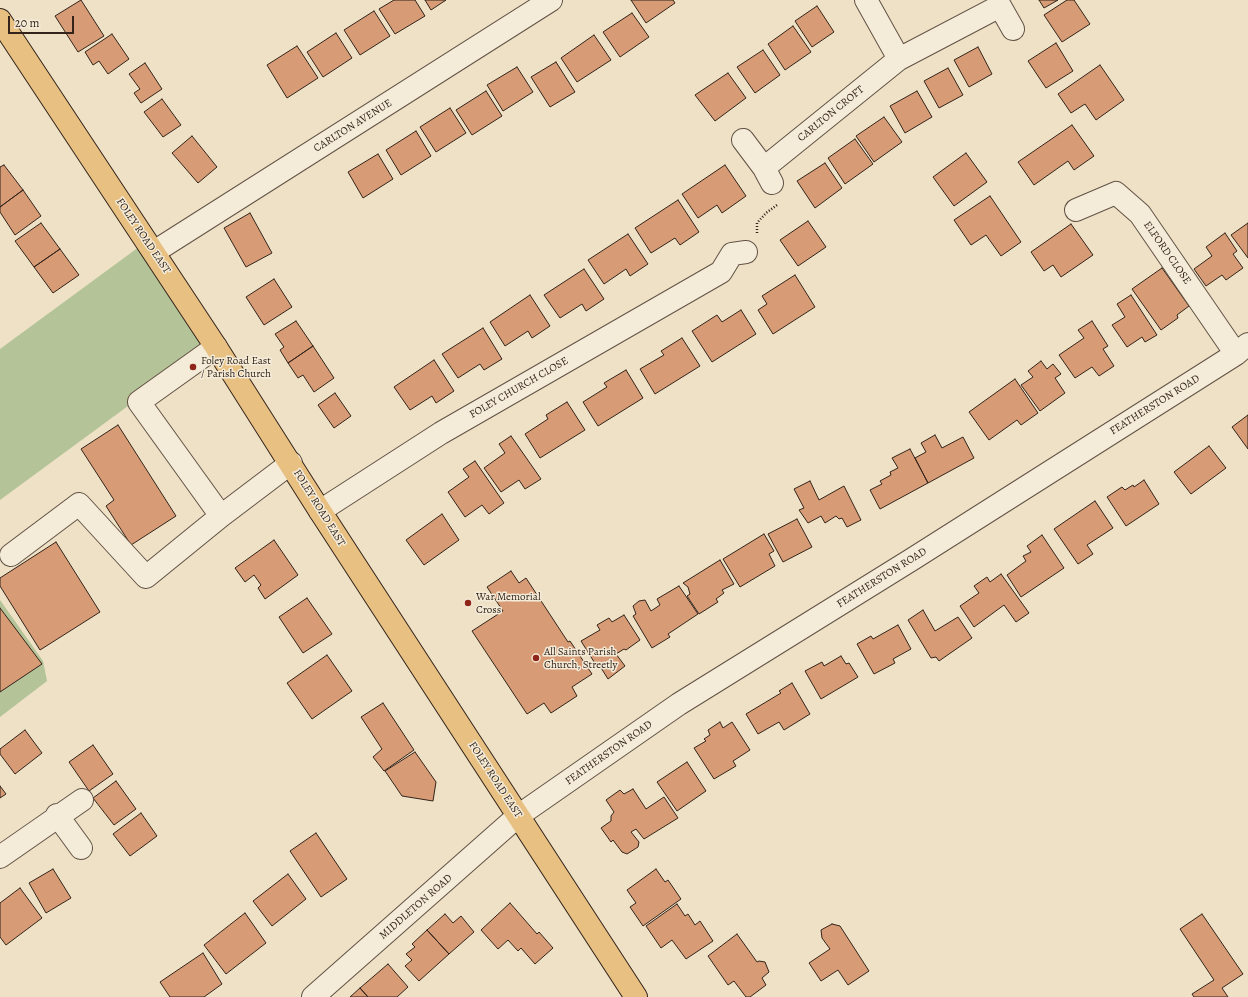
<!DOCTYPE html>
<html>
<head>
<meta charset="utf-8">
<style>
  body { margin:0 }
  #map { position:relative; width:1248px; height:997px; overflow:hidden; background:#eee1c5; font-family:Alegreya,serif }
  canvas { display:block }
  .scale { position:absolute; left:8px; top:16px; width:66px; height:18px; box-sizing:border-box; border:2px solid #33231a; border-top:0; padding-left:5px; font-size:12px; line-height:14px; white-space:nowrap; color:#33231a; -webkit-text-stroke:3px #f4ecd9; paint-order:stroke }
</style>
</head>
<body>
<div id="map">
<canvas width="1248" height="997"></canvas>
<div class="scale">20 m</div>
</div>
<script>
const ctx = document.querySelector('canvas').getContext('2d');
ctx.lineJoin = 'round';
function fillPath(path, color) {
  ctx.fillStyle = color;
  ctx.fill(path, 'evenodd');
}
function shape(rows) {
  const path = new Path2D();
  for (const r of rows) {
    path.moveTo(r[0], r[1]);
    for (let i = 2; i < r.length; i += 2) path.lineTo(r[i], r[i + 1]);
  }
  return path;
}
function stroke(path, color, width, dash) {
  ctx.strokeStyle = color;
  ctx.lineWidth = width;
  ctx.lineCap = dash ? 'butt' : 'round';
  ctx.setLineDash(dash || []);
  ctx.stroke(path);
}
function drawText(font, color, halo, rows, align = 'center') {
  ctx.font = font + ' Alegreya,serif';
  ctx.lineWidth = 3;
  ctx.setLineDash([]);
  ctx.textBaseline = 'middle';
  ctx.strokeStyle = halo;
  ctx.fillStyle = color;
  for (const [text, x, y, turn = 0] of rows) {
    ctx.save();
    ctx.translate(x, y);
    ctx.rotate((+turn || 0) * Math.PI / 180);
    ctx.textAlign = isNaN(turn) ? turn : align;
    if (halo) ctx.strokeText(text, 0, 0);
    ctx.fillText(text, 0, 0);
    ctx.restore();
  }
}
fillPath(shape([
  [143,244,211,345,0,500,0,349],
  [0,600,43,661,47,681,0,717]
]), '#b4c398');
const building = shape([
  [81,0,104,36,78,52,55,16,81,0],
  [394,0,415,0,425,16,395,34,379,9,394,0],
  [425,0,446,0,431,10,425,0],
  [631,0,673,0,675,3,646,23,631,0],
  [1039,0,1058,0,1044,8,1039,0],
  [1067,0,1074,0,1090,24,1062,42,1044,15,1067,0],
  [817,6,834,32,812,47,795,21,817,6],
  [374,11,390,36,360,55,344,30,374,11],
  [632,13,649,37,620,57,603,32,632,13],
  [793,26,811,52,785,70,768,44,793,26],
  [336,33,352,58,323,77,307,52,336,33],
  [112,34,129,59,108,74,99,61,93,65,85,52,112,34],
  [594,35,611,60,577,82,561,58,594,35],
  [1056,43,1073,71,1046,88,1028,61,1056,43],
  [297,46,318,78,287,98,267,65,297,46],
  [978,47,992,74,969,87,954,60,978,47],
  [763,50,780,75,755,93,737,67,763,50],
  [556,62,575,92,550,107,531,77,556,62],
  [145,63,162,89,141,103,134,93,140,89,129,74,145,63],
  [1100,65,1124,100,1096,120,1085,104,1071,113,1058,94,1100,65],
  [517,67,533,92,503,111,487,85,517,67],
  [948,68,963,95,939,108,924,81,948,68],
  [728,73,746,98,715,121,695,95,728,73],
  [486,91,502,116,472,135,456,110,486,91],
  [917,91,932,117,905,133,890,106,917,91],
  [162,99,181,125,163,137,144,112,162,99],
  [450,108,466,133,436,152,420,127,450,108],
  [884,117,902,142,874,162,856,136,884,117],
  [1072,125,1094,156,1074,170,1068,161,1034,185,1018,162,1072,125],
  [416,131,431,156,401,175,386,150,416,131],
  [192,136,217,167,198,183,172,153,192,136],
  [855,139,873,164,845,184,828,158,855,139],
  [966,153,987,182,954,206,933,177,966,153],
  [378,154,393,179,363,198,348,172,378,154],
  [825,163,842,188,815,208,797,181,825,163],
  [4,165,23,190,0,207,0,167,4,165],
  [725,165,746,196,722,213,717,205,698,218,682,194,725,165],
  [23,190,41,216,15,235,0,212,0,207,23,190],
  [990,196,1021,242,1001,256,986,235,971,245,954,220,990,196],
  [678,200,699,232,680,245,675,238,651,253,635,228,678,200],
  [250,213,272,253,246,267,224,228,250,213],
  [808,221,826,247,798,266,780,240,808,221],
  [41,223,60,249,34,267,15,241,41,223],
  [1248,223,1248,258,1231,235,1248,223],
  [1071,224,1093,255,1061,277,1053,265,1044,271,1031,252,1071,224],
  [1225,233,1237,251,1233,254,1243,268,1226,280,1222,275,1206,286,1194,269,1212,256,1206,247,1225,233],
  [628,234,648,264,630,276,626,269,604,284,588,260,628,234],
  [60,249,79,275,53,293,34,267,60,249],
  [1162,268,1189,306,1177,315,1178,318,1161,330,1132,289,1162,268],
  [584,269,604,299,586,311,582,304,560,318,544,295,584,269],
  [795,275,815,307,773,334,758,310,767,304,762,296,795,275],
  [274,279,292,307,264,325,246,297,274,279],
  [530,295,550,326,532,338,528,331,505,346,490,322,530,295],
  [1131,295,1157,335,1145,342,1142,337,1127,347,1112,325,1125,317,1117,304,1131,295],
  [741,310,756,334,712,362,692,331,717,315,722,322,741,310],
  [296,321,313,346,288,363,280,350,284,347,275,334,296,321],
  [1092,321,1108,346,1103,349,1114,366,1099,376,1092,367,1075,378,1059,355,1084,338,1078,330,1092,321],
  [483,328,502,359,484,370,480,364,458,378,442,354,483,328],
  [682,338,700,366,655,394,640,369,664,355,661,351,682,338],
  [313,346,334,378,314,392,303,375,298,378,288,363,313,346],
  [434,360,454,391,436,403,432,396,410,410,394,387,434,360],
  [1041,361,1047,369,1053,364,1061,374,1055,378,1065,393,1040,411,1021,385,1033,377,1028,371,1041,361],
  [626,370,643,398,598,426,583,402,607,387,604,383,626,370],
  [1015,379,1038,413,1021,425,1017,420,989,440,969,412,1015,379],
  [335,393,351,416,334,428,318,405,335,393],
  [567,402,585,430,540,458,525,434,548,419,546,415,567,402],
  [1248,415,1248,449,1232,427,1248,415],
  [118,425,176,516,131,545,106,506,114,500,81,449,118,425],
  [935,435,942,448,963,437,974,458,928,483,915,458,926,452,921,443,935,435],
  [511,436,541,479,525,489,519,480,501,492,484,468,505,453,499,444,511,436],
  [1209,446,1226,468,1191,494,1174,472,1209,446],
  [910,449,928,483,880,509,870,490,882,484,880,481,891,475,890,472,898,468,892,458,910,449],
  [475,461,504,503,489,514,482,505,465,517,448,492,469,477,463,469,475,461],
  [1144,480,1159,504,1126,526,1107,497,1122,487,1125,490,1133,485,1134,487,1144,480],
  [810,481,819,500,844,486,861,520,847,527,842,518,839,519,836,516,825,523,821,516,808,523,799,510,804,508,794,489,810,481],
  [1095,501,1113,528,1087,545,1093,554,1078,564,1054,529,1095,501],
  [442,514,459,540,424,565,406,540,442,514],
  [797,519,812,547,783,562,768,534,797,519],
  [764,534,774,551,769,554,775,566,740,587,723,559,764,534],
  [1042,535,1064,568,1021,597,1007,575,1026,561,1023,556,1031,552,1027,546,1042,535],
  [274,540,298,575,265,599,258,588,261,585,254,575,245,582,235,568,274,540],
  [56,542,100,612,40,650,0,586,0,578,56,542],
  [720,560,734,584,722,590,724,593,716,599,718,602,699,614,687,596,690,594,688,587,683,583,720,560],
  [511,571,519,583,526,578,568,642,570,641,592,674,572,687,577,696,551,713,544,703,527,714,472,631,503,611,487,587,511,571],
  [1001,574,1029,613,1016,622,1004,605,974,627,960,606,979,593,974,586,987,577,990,582,1001,574],
  [679,586,698,614,668,634,670,637,652,648,633,616,636,614,633,606,639,601,645,600,651,611,660,605,657,599,679,586],
  [307,598,332,634,303,653,279,617,307,598],
  [0,608,42,664,0,692,0,608],
  [923,610,935,631,958,617,972,638,939,661,936,657,931,658,908,620,923,610],
  [624,615,640,640,626,650,624,649,616,654,625,666,608,679,598,663,596,665,581,641,600,630,597,625,609,618,612,622,624,615],
  [898,625,911,649,893,659,895,663,874,674,857,644,871,636,873,639,898,625],
  [327,655,352,691,312,719,287,683,327,655],
  [841,656,846,664,849,663,858,677,821,699,805,671,822,662,824,666,841,656],
  [792,683,810,714,784,730,779,722,758,734,746,714,781,693,779,691,792,683],
  [383,703,414,750,384,771,373,757,382,749,361,717,383,703],
  [720,722,723,728,732,722,750,750,733,761,736,766,714,779,694,748,706,741,704,739,710,735,708,730,720,722],
  [25,730,42,753,15,774,0,754,0,749,25,730],
  [93,745,113,774,89,791,69,762,93,745],
  [415,752,436,782,433,801,402,796,385,771,415,752],
  [687,762,706,791,677,811,657,782,687,762],
  [116,781,136,809,114,825,93,798,116,781],
  [0,786,6,794,0,798,0,786],
  [633,789,646,809,664,797,678,818,644,839,636,829,631,832,639,842,638,847,627,854,622,852,613,840,611,842,601,828,611,821,611,816,614,812,606,800,620,790,624,794,633,789],
  [141,813,157,836,130,856,113,834,141,813],
  [316,833,347,879,321,897,290,851,316,833],
  [53,869,71,898,46,913,29,883,53,869],
  [656,869,665,882,668,880,681,899,643,926,630,907,636,903,627,890,656,869],
  [288,874,306,899,272,926,253,901,288,874],
  [20,888,42,918,6,945,0,937,0,903,20,888],
  [510,903,537,934,539,932,553,948,535,964,521,948,518,951,508,940,498,949,481,930,510,903],
  [677,904,685,916,688,914,695,925,700,921,713,941,686,959,672,940,661,948,646,926,677,904],
  [245,913,266,943,226,974,204,945,245,913],
  [445,914,453,923,461,916,474,932,449,954,427,930,445,914],
  [1202,914,1243,974,1222,988,1228,997,1194,997,1192,994,1214,980,1180,929,1202,914],
  [832,924,840,926,869,971,848,985,838,970,821,981,809,963,830,949,822,938,821,930,832,924],
  [427,930,449,954,419,981,405,966,412,960,406,954,415,947,412,944,427,930],
  [737,934,757,962,759,961,765,962,769,972,762,978,766,985,750,997,746,997,734,981,728,985,708,956,737,934],
  [203,953,222,984,204,997,170,997,160,982,203,953],
  [388,964,408,987,397,997,368,997,360,988,388,964],
  [360,988,368,997,350,997,360,988]
]);
fillPath(building, '#d79c76');
stroke(building, '#33231a', 1);
const minor = shape([
  [899,59,1000,6,1013,29],
  [743,140,764,168],
  [772,183,764,168,899,59,866,0],
  [1076,210,1116,193,1140,214,1236,354],
  [154,252,551,0],
  [216,347,139,402,221,516],
  [320,511,441,433,721,272,732,254,746,252],
  [11,555,79,504,146,577,221,516,291,463],
  [57,815,81,848],
  [0,857,82,800],
  [313,997,518,816,679,704,911,560,1236,354,1248,344]
]);
const major = shape([
  [0,20,216,347,320,511,636,997]
]);
stroke(minor, '#625245', 24);
stroke(major, '#33231a', 24);
stroke(shape([
  [757,233,757,223,766,213,777,205]
]), '#33231a', 2.5, [1, 2]);
stroke(minor, '#f4ecd9', 22);
stroke(major, '#e7c082', 22);
for (const [x, y, r, color] of [
  [193,367,4,"#8f2418"],
  [468,603,4,"#8f2418"],
  [536,658,4,"#8f2418"]
]) {
  const dot = new Path2D();
  dot.arc(x, y, r, 0, 2 * Math.PI);
  ctx.fillStyle = color;
  ctx.fill(dot);
  stroke(dot, '#f4ecd9', 1.5);
}
drawText('11px', '#33231a', '#f4ecd9', [
  ["CARLTON CROFT",831,114,-39],
  ["CARLTON AVENUE",353,126,-32],
  ["FOLEY ROAD EAST",143,236,56],
  ["ELFORD CLOSE",1167,253,55],
  ["FOLEY CHURCH CLOSE",519,388,-30],
  ["FEATHERSTON ROAD",1155,405,-32],
  ["FOLEY ROAD EAST",319,508,58],
  ["FEATHERSTON ROAD",882,578,-32],
  ["FEATHERSTON ROAD",609,753,-35],
  ["FOLEY ROAD EAST",495,780,57],
  ["MIDDLETON ROAD",416,907,-41]
]);
drawText('11px', '#33231a', '#f4ecd9', [
  ["Foley Road East",201,361],
  ["/ Parish Church",201,374],
  ["War Memorial",476,597],
  ["Cross",476,610],
  ["All Saints Parish",544,652],
  ["Church, Streetly",544,665]
], 'left');
</script>
</body>
</html>
